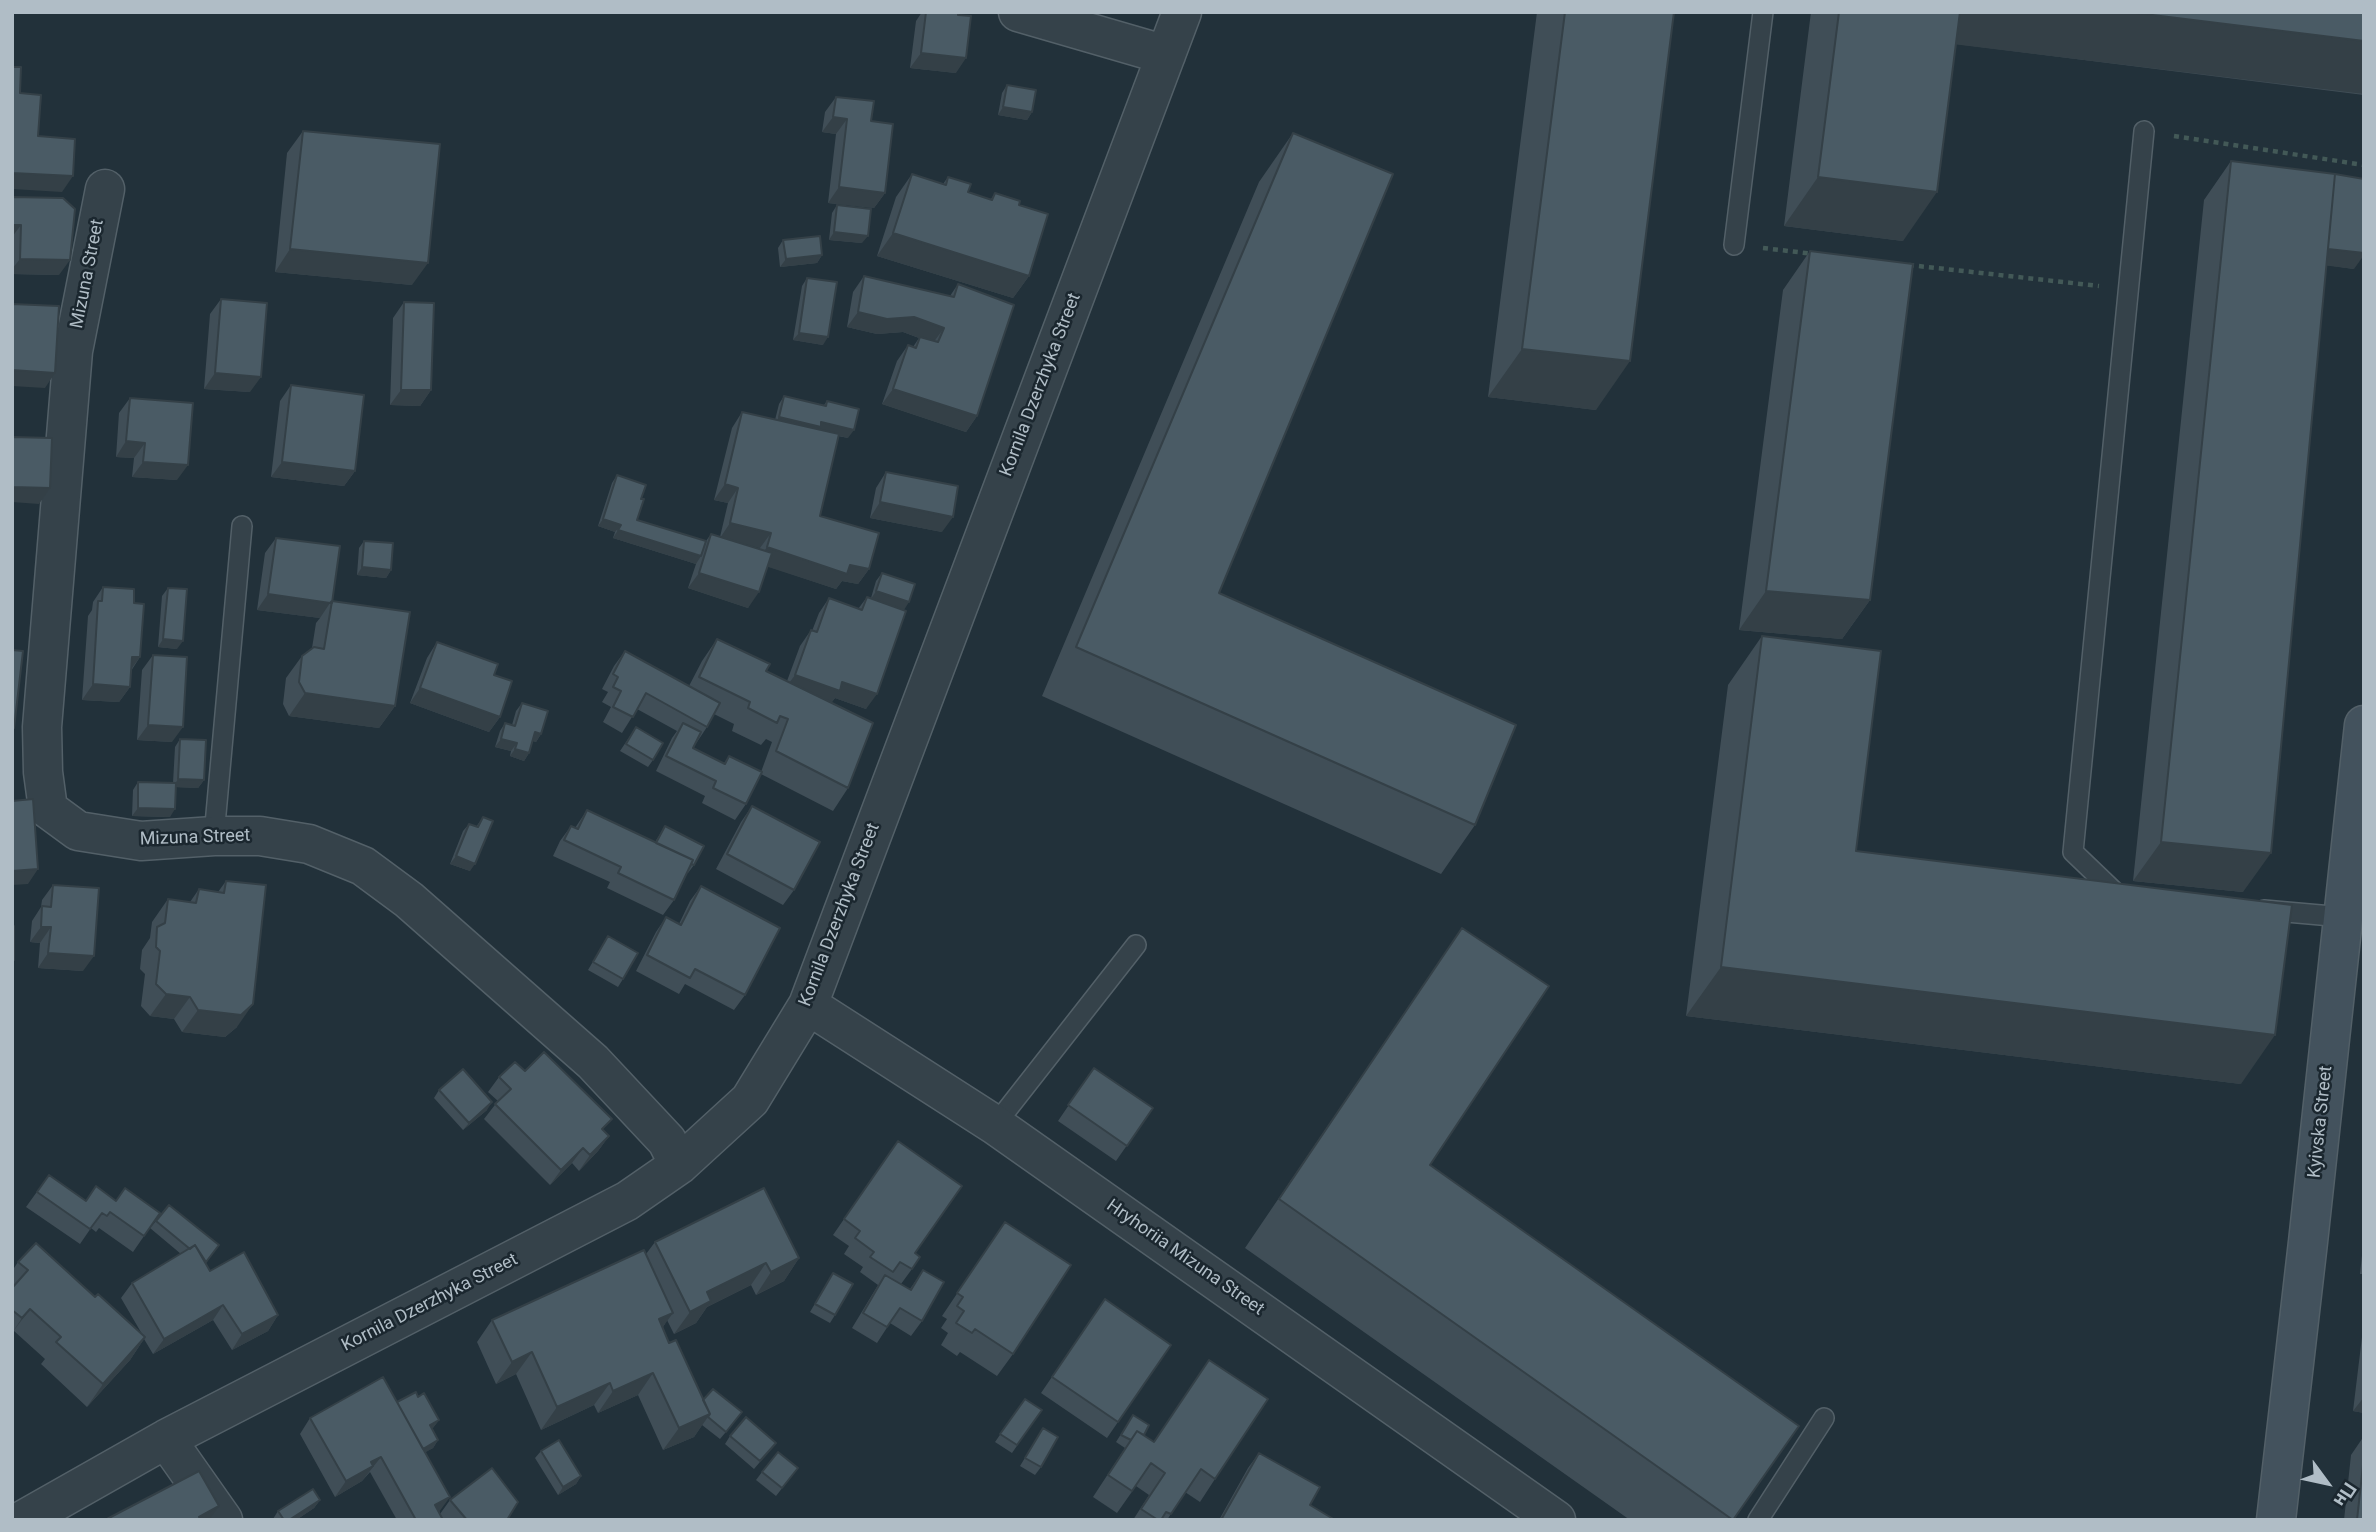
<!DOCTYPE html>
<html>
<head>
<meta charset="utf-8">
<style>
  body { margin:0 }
  #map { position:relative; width:2376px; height:1532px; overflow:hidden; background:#22313a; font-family:Roboto,sans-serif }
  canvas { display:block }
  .frame { position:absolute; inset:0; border:14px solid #b0bdc6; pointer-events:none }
  .north { position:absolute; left:2292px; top:1448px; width:70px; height:70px; -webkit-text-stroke:5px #1b272f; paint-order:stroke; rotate:123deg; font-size:19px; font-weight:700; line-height:28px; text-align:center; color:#b0bdc6 }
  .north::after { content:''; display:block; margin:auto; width:24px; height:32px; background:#b0bdc6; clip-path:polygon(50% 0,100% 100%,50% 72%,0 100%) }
</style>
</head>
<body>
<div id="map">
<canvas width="2376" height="1532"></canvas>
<div class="frame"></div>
<div class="north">Пн</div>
</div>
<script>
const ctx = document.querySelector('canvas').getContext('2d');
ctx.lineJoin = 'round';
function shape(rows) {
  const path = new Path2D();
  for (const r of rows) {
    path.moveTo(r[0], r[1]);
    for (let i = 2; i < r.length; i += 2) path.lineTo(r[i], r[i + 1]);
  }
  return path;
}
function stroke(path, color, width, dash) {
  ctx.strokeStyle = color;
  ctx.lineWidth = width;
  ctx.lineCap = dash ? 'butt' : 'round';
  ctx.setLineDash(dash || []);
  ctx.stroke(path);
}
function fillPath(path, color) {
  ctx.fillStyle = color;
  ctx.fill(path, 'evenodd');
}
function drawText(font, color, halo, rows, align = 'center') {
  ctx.font = font + ' Roboto,sans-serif';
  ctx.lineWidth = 5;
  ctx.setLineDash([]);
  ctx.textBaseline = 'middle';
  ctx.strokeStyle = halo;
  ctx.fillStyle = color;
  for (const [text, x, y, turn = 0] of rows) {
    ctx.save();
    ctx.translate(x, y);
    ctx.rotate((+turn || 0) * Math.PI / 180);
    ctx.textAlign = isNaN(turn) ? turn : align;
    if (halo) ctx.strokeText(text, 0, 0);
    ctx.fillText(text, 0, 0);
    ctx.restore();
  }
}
const lane = shape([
  [1734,245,1763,12],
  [214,836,242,526],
  [2123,897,2120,897,2073,852,2144,131],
  [2264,910,2343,917],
  [995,1125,1136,945],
  [1758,1520,1824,1418]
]);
const street = shape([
  [1018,12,1166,55],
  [105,189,73,351,42,727,43,772,48,809,78,831,141,841,214,836,260,836,309,844,363,866,409,900,593,1062,667,1141,679,1165],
  [808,1005,995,1125,1556,1520],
  [166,1439,223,1520],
  [23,1520,166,1439,627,1201,679,1165,750,1100,808,1005,1182,12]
]);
const secondary = shape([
  [2276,1520,2308,1242,2364,725]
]);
stroke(lane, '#536068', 22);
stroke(street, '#536068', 41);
stroke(secondary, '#536068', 41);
stroke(shape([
  [2174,136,2364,165],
  [1763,248,1814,254],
  [1909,265,2099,286]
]), '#435957', 4.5, [5, 5]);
stroke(lane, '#35424a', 19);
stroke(street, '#35424a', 38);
stroke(secondary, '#43525d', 38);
fillPath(shape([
  [922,12,958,12,956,73,910,68,916,21],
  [1537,12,1674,12,1596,410,1488,397],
  [1811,12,2364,12,2364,95,1956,44,1903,241,1784,226],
  [1007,85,1032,112,1027,120,998,115,1002,93],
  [836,97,871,121,885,193,874,208,828,203,836,134,822,132,825,112],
  [303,131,412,285,275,272,287,153],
  [1293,133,1219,593,1475,825,1441,874,1042,696,1259,182],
  [2231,161,2354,269,2326,265,2243,892,2133,881,2204,200],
  [912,174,943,184,948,177,968,192,991,199,995,193,1019,205,1029,276,1013,298,877,256,896,197],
  [12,197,59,275,12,274],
  [837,205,862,243,829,240,832,213],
  [783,240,822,255,817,263,780,267,778,248],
  [1810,251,1870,600,1842,639,1739,630,1783,290],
  [864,276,950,296,958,284,977,416,966,432,882,404,897,361,908,345,913,347,919,338,903,332,877,334,847,327,853,292],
  [807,278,823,345,793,340,802,286],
  [221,299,250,392,204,389,210,314],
  [404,302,431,390,420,406,390,405,393,318],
  [291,385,355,471,344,486,271,477,280,401],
  [784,396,824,405,827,401,848,438,838,436,820,516,869,569,858,584,842,581,836,589,767,566,748,608,688,588,696,564,613,538,615,532,598,526,612,483,617,475,641,499,637,520,706,541,711,534,720,537,728,503,714,500,732,428,742,412,775,420,779,404],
  [738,542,760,548,759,549],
  [130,398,177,480,132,477,134,458,116,457,119,413],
  [886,472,942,532,870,518,876,488],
  [276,538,332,601,395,706,379,728,289,716,283,704,286,678,302,656,312,648,316,623,320,618,257,610,265,553],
  [364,541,391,570,386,578,357,575,359,548],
  [882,573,904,610,866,709,835,698,831,703,848,788,833,811,761,774,746,804,735,820,702,803,705,796,656,771,672,738,677,731,637,709,622,733,603,722,611,707,602,702,608,692,602,689,614,666,625,651,689,686,702,661,717,639,766,671,787,681,800,646,811,630,812,631,819,613,829,598,858,609,867,597,871,598,876,581],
  [714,714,734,724,732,731,761,745,766,739,772,742,761,772,729,756,724,763,693,748,707,727],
  [103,587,134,603,140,657,131,671,130,687,119,702,82,700,88,616,92,610,93,602],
  [168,588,177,649,158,647,162,596],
  [1762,636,1856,851,2241,1084,1686,1016,1728,685],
  [437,642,494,675,500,717,489,732,410,703,427,658],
  [153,655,172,742,137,740,142,670],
  [522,703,541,734,536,742,533,741,529,753,524,761,510,756,511,751,495,747,500,731,505,723,512,725,516,711],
  [636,727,653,760,648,767,620,751],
  [180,739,204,780,198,788,176,787,170,817,132,816,133,790,138,782,173,783,175,747],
  [752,806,794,890,783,905,716,869,741,822],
  [587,810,655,842,665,826,694,865,688,873,687,872,674,900,663,915,607,888,610,882,553,856,560,841,571,826,575,828],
  [483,817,470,871,450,864,463,831,469,824,476,827],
  [226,881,237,1027,225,1037,182,1032,174,1019,150,1016,141,1006,145,974,140,969,142,950,150,938,152,922,168,899,190,902,199,889,218,892],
  [53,885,83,971,38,968,40,943,30,942,32,921,41,907,42,900],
  [701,886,745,995,734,1010,685,984,679,994,636,971,656,932,666,917,679,924,690,901],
  [1462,928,1430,1165,1733,1520,1630,1520,1245,1248],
  [608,936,623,979,618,987,588,970],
  [1094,1068,1153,1108,1116,1161,1058,1121],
  [525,1071,609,1136,598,1151,579,1171,572,1163,550,1185,484,1119,498,1101,488,1092,499,1077],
  [439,1090,487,1110,463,1130,434,1098],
  [898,1141,915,1253,912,1269,901,1284,910,1289,923,1270,922,1321,911,1336,890,1323,877,1343,852,1328,878,1285,860,1272,863,1267,844,1254,849,1246,833,1235],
  [49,1175,86,1201,96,1186,116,1201,160,1213,133,1252,99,1228,96,1232,91,1228,80,1244,26,1207],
  [156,1221,219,1245,206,1263,210,1271,278,1315,268,1331,232,1350,213,1320,153,1354,144,1339,130,1360,87,1407,41,1364,45,1359,14,1331,12,1333,12,1271,18,1262,95,1297,142,1334,121,1298,132,1283,181,1254,150,1228],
  [1005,1222,1013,1354,997,1376,960,1352,957,1356,941,1345,948,1333,941,1328,947,1319,942,1316],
  [2364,1237,2364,1274,2360,1274],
  [655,1242,799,1258,784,1281,756,1295,751,1285,707,1307,696,1323,674,1334,667,1320,663,1327,669,1343,703,1400,736,1420,720,1439,702,1425,694,1437,663,1450,638,1395,598,1413,594,1405,541,1430,516,1374,496,1384,477,1342,492,1320,646,1254],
  [833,1273,835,1315,830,1323,810,1312],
  [1105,1299,1171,1345,1107,1438,1041,1393],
  [2364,1334,2364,1413,2353,1411,2362,1337],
  [1209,1360,1215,1479,1200,1502,1185,1492,1167,1520,1133,1520,1149,1495,1136,1486,1117,1513,1093,1497,1125,1448,1116,1442,1133,1415,1144,1435,1154,1442],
  [418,1397,439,1420,432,1429,438,1440,433,1448,425,1452,440,1514,450,1500,507,1520,397,1520,370,1472,362,1481,335,1497,300,1434,310,1418,397,1402],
  [1025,1399,1042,1410,1012,1453,995,1442],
  [1043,1428,1041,1467,1035,1475,1020,1466],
  [730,1436,776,1443,754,1469,725,1444],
  [2364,1436,2364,1520,2344,1520,2351,1455],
  [541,1451,581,1476,576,1484,558,1495,535,1458],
  [1259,1453,1310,1505,1335,1520,1219,1520,1248,1468],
  [798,1468,776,1496,756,1480,762,1472],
  [320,1500,314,1508,296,1520,273,1519,278,1511]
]), '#404e57');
fillPath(shape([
  [1948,12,2128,12,2364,41,2364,94,1928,41],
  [921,53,966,58,956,73,910,68],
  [1003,107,1032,112,1027,120,998,115],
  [833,117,847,119,836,134,822,132],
  [12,173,73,176,62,192,12,189],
  [1818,177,1937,192,1903,241,1784,226],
  [839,187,885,193,874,208,828,203],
  [12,225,21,225,12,237],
  [834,232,868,236,862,243,829,240],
  [893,233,1029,276,1013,298,877,256],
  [2324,248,2364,253,2364,255,2354,269,2314,264],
  [290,249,428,263,412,285,275,272],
  [822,255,817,263,780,267,786,259],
  [20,259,70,260,59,275,12,274,12,269],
  [858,312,914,317,944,328,933,343,903,332,877,334,847,327],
  [799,333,828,337,823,345,793,340],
  [1522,349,1630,361,1596,410,1488,397],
  [12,370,55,373,45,388,12,386],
  [215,373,261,377,250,392,204,389],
  [893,389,977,416,966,432,882,404],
  [401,390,431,390,420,406,390,405],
  [779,417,821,422,854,430,848,438,818,431,774,425],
  [126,441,145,443,134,458,116,457],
  [143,462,188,465,177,480,132,477],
  [282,462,355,471,344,486,271,477],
  [725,484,738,488,728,503,714,500],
  [12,487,50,488,39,504,12,502],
  [880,502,953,517,942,532,870,518],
  [603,519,621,525,615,532,598,526],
  [730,523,771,533,760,548,720,538],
  [618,530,701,556,696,564,613,538],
  [767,547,850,565,869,569,858,584,842,581,836,589,756,563],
  [362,567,391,570,386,578,357,575],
  [699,573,759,592,748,608,688,588],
  [876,591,909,602,904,610,871,599],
  [1766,591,1870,600,1842,639,1739,630],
  [268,594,330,603,320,618,257,610],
  [163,639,183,641,177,649,158,647],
  [132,657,140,657,129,672],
  [795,675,842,682,877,694,866,709,835,698,829,706,784,690],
  [93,684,130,687,119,702,82,700],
  [420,688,500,717,489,732,410,703],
  [305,693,395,706,379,728,289,716],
  [148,725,183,727,172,742,137,740],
  [535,732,541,734,536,742,529,740],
  [501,739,517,743,511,751,495,747],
  [515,749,529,753,524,761,510,756],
  [178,779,204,780,198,788,173,787],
  [138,808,175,809,170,817,132,816],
  [2161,842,2271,853,2243,892,2133,881],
  [456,856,475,864,470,871,450,864],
  [38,869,28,884,12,885,12,871],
  [41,927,51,927,40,943,30,942],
  [48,953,94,956,83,971,38,968],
  [1721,967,2275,1035,2241,1084,1686,1016],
  [166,994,190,997,174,1019,150,1016],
  [253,1004,237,1027,225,1037,182,1032,198,1010],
  [492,1102,487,1110,463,1130,469,1123],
  [609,1136,598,1151,579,1171,590,1155],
  [583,1148,572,1163,550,1185,561,1170],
  [799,1258,784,1281,756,1295,771,1272],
  [766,1263,751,1285,707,1307,696,1323,674,1334,690,1312,707,1292],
  [223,1305,213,1320,153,1354,164,1339],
  [30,1309,12,1333,22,1318],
  [673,1313,657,1335,659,1319],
  [278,1315,268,1331,232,1350,242,1334],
  [145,1337,130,1360,87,1407,103,1384],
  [532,1352,516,1374,496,1384,512,1362],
  [653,1373,638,1395,598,1413,613,1391],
  [610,1383,594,1405,541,1430,557,1407],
  [2364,1397,2364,1413,2353,1411],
  [710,1414,694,1437,663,1450,679,1428],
  [439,1420,433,1428,424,1433,430,1425],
  [438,1440,433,1448,412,1460,418,1452],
  [381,1457,362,1481,335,1497,346,1481,371,1462],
  [581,1476,576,1484,558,1495,563,1487],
  [450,1497,439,1512,435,1505],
  [320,1500,314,1508,296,1520,289,1520],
  [219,1506,209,1520,197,1520,199,1517]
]), '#344047');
const building = shape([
  [926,12,958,12,958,15,971,16,966,58,921,53,926,12],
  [1565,12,1674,12,1630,361,1522,349,1565,12],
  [1839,12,1960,12,1937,192,1818,177,1839,12],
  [2128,12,2364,12,2364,41,2128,12],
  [12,67,21,67,20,93,41,95,38,136,75,139,73,176,12,173,12,67],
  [1007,85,1036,90,1032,112,1003,107,1007,85],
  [836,97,874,101,871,121,893,124,885,193,839,187,847,119,833,117,836,97],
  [303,131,440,144,428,263,290,249,303,131],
  [1293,133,1393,174,1219,593,1516,725,1475,825,1076,647,1293,133],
  [2231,161,2335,174,2271,853,2161,842,2231,161],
  [912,174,946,185,948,177,971,184,968,192,992,200,995,193,1020,201,1019,205,1048,214,1029,276,893,233,912,174],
  [2335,174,2364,179,2364,253,2328,249,2335,174],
  [12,197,63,198,75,209,70,260,20,259,21,225,12,225,12,197],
  [837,205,871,209,868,236,834,232,837,205],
  [820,236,822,255,786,259,783,240,820,236],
  [1810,251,1913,264,1870,600,1766,591,1810,251],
  [864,276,954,297,958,284,1014,305,977,416,893,389,908,345,916,348,920,337,938,342,944,328,914,317,887,319,858,312,864,276],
  [807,278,837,282,828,337,799,333,807,278],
  [221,299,267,303,261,377,215,373,221,299],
  [404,302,434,303,431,390,401,390,404,302],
  [12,304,59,306,55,373,12,370,12,304],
  [291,385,364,395,355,471,282,462,291,385],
  [784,396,826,406,827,401,859,409,854,430,821,422,821,427,779,417,784,396],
  [130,398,193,403,188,465,143,462,145,443,126,441,130,398],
  [742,412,839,434,820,516,879,533,869,569,850,565,847,574,767,547,771,533,730,523,738,488,725,484,742,412],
  [12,437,52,438,50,488,12,487,12,437],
  [886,472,958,486,953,517,880,502,886,472],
  [617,475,646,485,641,499,644,499,637,520,706,541,701,556,618,530,621,525,603,519,617,475],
  [711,534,772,553,759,592,699,573,711,534],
  [276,538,340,546,332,603,332,601,330,603,268,594,276,538],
  [364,541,393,543,391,570,362,567,364,541],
  [882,573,915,584,909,602,876,591,882,573],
  [103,587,134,589,134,603,144,604,140,657,132,657,130,687,93,684,98,601,102,601,103,587],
  [168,588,187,589,183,641,163,639,168,588],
  [867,597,906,611,877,694,842,682,840,691,795,675,811,630,817,632,829,598,862,610,867,597],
  [332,601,410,612,395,706,305,693,299,682,302,656,314,647,324,649,332,601],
  [1762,636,1881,651,1856,851,2292,905,2275,1035,1721,967,1762,636],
  [717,639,770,664,766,671,873,723,848,788,776,751,788,719,780,716,777,723,748,708,750,702,699,677,717,639],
  [437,642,498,664,494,675,512,681,500,717,420,688,437,642],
  [12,650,23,651,14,728,12,727,12,650],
  [625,651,720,703,707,727,646,693,633,717,613,707,621,691,613,687,618,677,613,674,625,651],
  [153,655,187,657,183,727,148,725,153,655],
  [522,703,548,711,541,734,535,732,529,753,515,749,517,743,501,739,505,723,515,726,522,703],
  [683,723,701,732,693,748,725,764,729,756,762,772,746,804,713,788,716,781,666,756,683,723],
  [636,727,663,743,653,760,626,744,636,727],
  [180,739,206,740,204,780,178,779,180,739],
  [138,782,176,783,175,809,138,808,138,782],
  [33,799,38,869,12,871,12,801,33,799],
  [752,806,820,842,794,890,727,854,752,806],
  [587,810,693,860,674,900,618,873,621,867,564,840,571,826,578,829,587,810],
  [483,817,493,821,475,864,456,856,469,824,478,827,483,817],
  [665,826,704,846,694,865,691,864,693,860,656,843,665,826],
  [226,881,266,885,253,1004,241,1015,198,1010,190,997,166,994,156,984,160,951,156,947,157,927,165,923,168,899,196,903,199,889,224,893,226,881],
  [53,885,99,888,94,956,48,953,51,927,41,927,42,906,51,907,53,885],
  [701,886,780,928,745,995,695,969,690,978,647,955,666,917,681,925,701,886],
  [12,926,14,926,14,960,12,960,12,926],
  [1462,928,1549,986,1430,1165,1799,1426,1733,1520,1279,1199,1462,928],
  [608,936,638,953,623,979,593,962,608,936],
  [544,1052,612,1119,602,1129,609,1136,590,1155,583,1148,561,1170,495,1104,511,1089,499,1077,515,1062,525,1071,544,1052],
  [1094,1068,1153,1108,1127,1146,1068,1105,1094,1068],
  [463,1069,492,1102,469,1123,439,1090,463,1069],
  [898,1141,962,1186,915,1253,920,1257,912,1269,900,1262,893,1272,870,1257,874,1252,855,1238,860,1231,844,1219,898,1141],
  [49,1175,86,1201,96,1186,116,1201,125,1188,160,1213,144,1236,110,1212,107,1216,102,1213,90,1229,37,1192,49,1175],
  [764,1188,799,1258,771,1272,766,1263,707,1292,711,1301,690,1312,655,1242,764,1188],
  [169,1205,219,1245,206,1262,195,1245,190,1249,156,1221,169,1205],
  [1005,1222,1071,1265,1013,1354,975,1329,972,1333,956,1323,964,1311,957,1306,963,1297,957,1293,1005,1222],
  [36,1243,95,1297,98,1294,145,1337,103,1384,56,1342,61,1337,30,1309,22,1318,12,1310,12,1288,28,1270,18,1262,36,1243],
  [195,1245,210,1271,244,1252,278,1315,242,1334,223,1305,164,1339,132,1283,195,1245],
  [644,1250,673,1313,659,1319,669,1343,676,1340,710,1414,679,1428,653,1373,613,1391,610,1383,557,1407,532,1352,512,1362,492,1320,644,1250],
  [923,1270,944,1282,922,1321,900,1308,887,1327,863,1313,885,1275,911,1290,923,1270],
  [833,1273,853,1284,835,1315,815,1304,833,1273],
  [1105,1299,1171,1345,1118,1422,1052,1377,1105,1299],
  [1209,1360,1268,1399,1215,1479,1201,1469,1171,1514,1166,1512,1161,1520,1158,1520,1141,1509,1165,1473,1151,1463,1132,1491,1108,1475,1137,1431,1154,1442,1209,1360],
  [383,1377,450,1497,435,1505,443,1520,416,1520,381,1457,371,1462,373,1466,346,1481,310,1418,383,1377],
  [713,1389,742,1412,726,1432,708,1417,710,1414,703,1400,713,1389],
  [416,1392,418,1397,424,1393,439,1420,430,1425,438,1440,423,1449,397,1402,416,1392],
  [1025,1399,1042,1410,1017,1445,1000,1434,1025,1399],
  [1133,1415,1149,1425,1144,1435,1137,1431,1131,1440,1121,1435,1133,1415],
  [746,1417,776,1443,760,1461,730,1436,746,1417],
  [1043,1428,1058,1437,1041,1467,1025,1458,1043,1428],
  [559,1440,581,1476,563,1487,541,1451,559,1440],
  [778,1452,798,1468,782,1488,762,1472,778,1452],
  [1259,1453,1320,1487,1310,1505,1335,1520,1221,1520,1259,1453],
  [2364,1456,2364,1520,2357,1520,2364,1456],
  [492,1468,518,1502,507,1520,467,1520,450,1500,492,1468],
  [199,1471,219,1506,199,1517,201,1520,105,1520,199,1471],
  [313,1489,320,1500,289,1520,284,1520,278,1511,313,1489]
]);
fillPath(building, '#4a5b65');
stroke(building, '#344047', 2);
drawText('18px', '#b0bdc6', '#1b272f', [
  ["Mizuna Street",88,274,-79],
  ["Kornila Dzerzhyka Street",1041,385,-69],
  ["Mizuna Street",195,838,-2],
  ["Kornila Dzerzhyka Street",840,915,-69],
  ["Kyivska Street",2321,1122,-84],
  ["Hryhoriia Mizuna Street",1185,1258,35],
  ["Kornila Dzerzhyka Street",430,1303,-27]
]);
</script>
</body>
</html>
